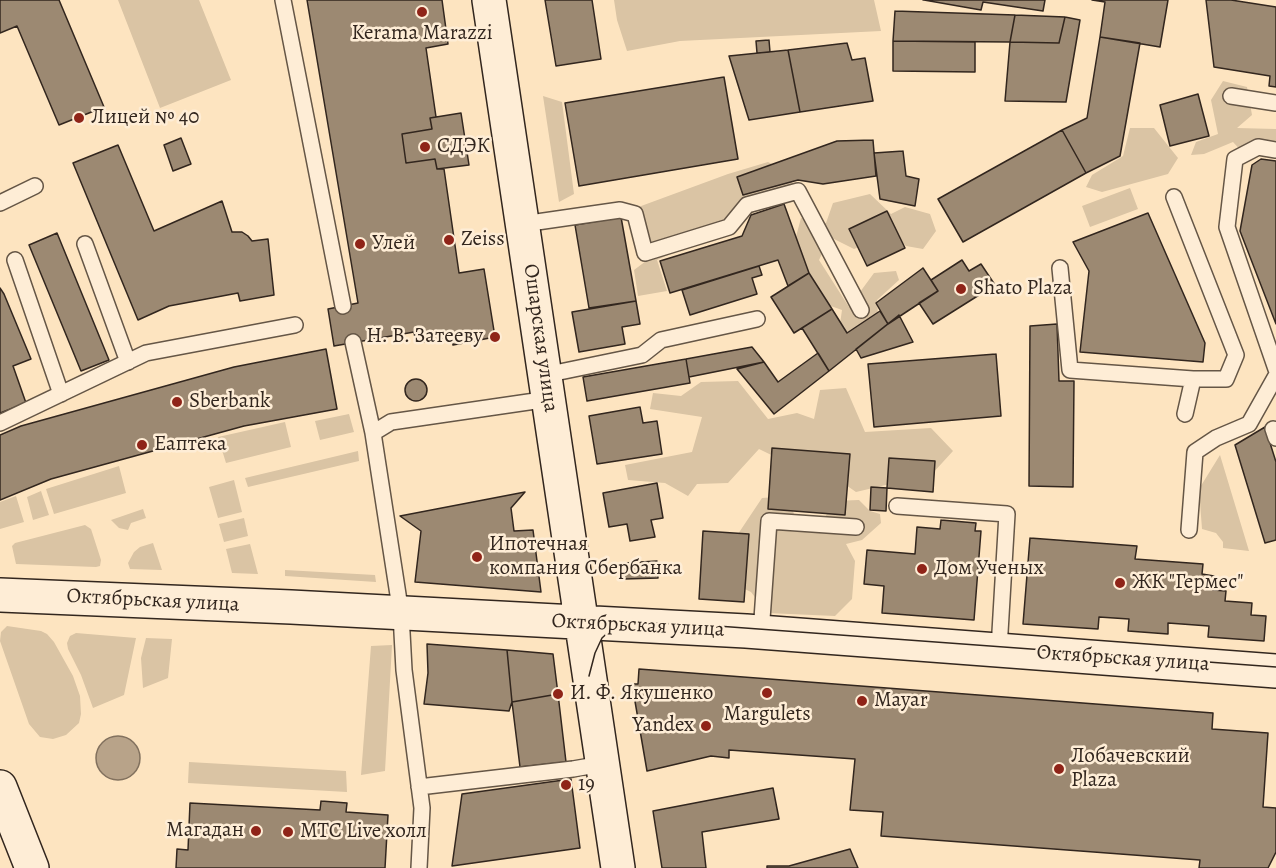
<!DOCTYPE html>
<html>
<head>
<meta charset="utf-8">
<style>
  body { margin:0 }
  canvas { display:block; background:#fde4c0 }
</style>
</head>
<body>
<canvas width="1276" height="868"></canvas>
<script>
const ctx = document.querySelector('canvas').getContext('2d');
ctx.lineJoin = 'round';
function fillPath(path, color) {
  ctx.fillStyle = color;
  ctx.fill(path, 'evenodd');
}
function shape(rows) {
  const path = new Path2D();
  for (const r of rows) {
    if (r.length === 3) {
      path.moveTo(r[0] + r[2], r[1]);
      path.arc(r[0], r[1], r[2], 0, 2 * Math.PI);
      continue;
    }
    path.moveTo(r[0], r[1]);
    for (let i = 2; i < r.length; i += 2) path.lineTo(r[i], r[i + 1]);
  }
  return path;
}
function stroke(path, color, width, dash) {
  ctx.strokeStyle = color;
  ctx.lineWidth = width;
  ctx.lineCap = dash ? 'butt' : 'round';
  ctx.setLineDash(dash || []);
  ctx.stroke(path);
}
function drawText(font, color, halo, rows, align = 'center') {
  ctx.font = font + ' Alegreya,serif';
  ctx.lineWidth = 5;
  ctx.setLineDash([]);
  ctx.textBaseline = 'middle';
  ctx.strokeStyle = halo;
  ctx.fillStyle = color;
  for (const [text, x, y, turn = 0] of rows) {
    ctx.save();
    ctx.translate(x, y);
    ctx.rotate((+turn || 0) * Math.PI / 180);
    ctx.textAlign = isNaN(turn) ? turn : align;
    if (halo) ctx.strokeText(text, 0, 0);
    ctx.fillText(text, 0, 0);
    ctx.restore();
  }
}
fillPath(shape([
  [118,0,199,0,231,80,160,108],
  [614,0,874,0,881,31,680,41,627,51,617,20],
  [1223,81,1247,87,1252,115,1237,128,1276,129,1276,155,1246,156,1233,142,1204,154,1191,155,1196,142,1218,134,1211,100],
  [543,96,562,102,574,194,559,202],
  [1130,128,1154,128,1178,158,1168,174,1102,192,1086,187,1092,175,1123,156],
  [768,162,794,175,789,199,735,210,724,223,668,241,668,255,657,260,667,291,638,296,634,270,646,261,633,209,728,174],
  [1130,188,1138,209,1090,227,1082,206],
  [870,194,891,214,905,207,930,214,936,231,923,249,906,246,893,233,854,249,830,237,819,260,849,307,874,273,896,271,899,280,877,300,879,329,862,345,839,331,842,310,814,300,790,259,801,218,826,223,833,203],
  [738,381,768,419,797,413,814,419,820,390,846,388,865,432,931,428,953,451,932,474,856,492,807,458,794,466,759,449,728,483,697,484,688,496,665,483,628,480,625,465,692,452,702,417,650,409,653,393,681,396,701,382],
  [349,414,354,432,320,440,315,421],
  [285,422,291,447,226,463,218,437],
  [358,451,359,461,248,487,245,478],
  [1220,455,1249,551,1223,548,1223,542,1216,533,1202,529,1199,489],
  [119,466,126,493,54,514,46,489],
  [234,480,242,512,218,518,209,487],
  [41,491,49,515,33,520,27,497],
  [16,496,24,522,0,529,0,502],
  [788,496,799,529,818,530,834,501,859,500,870,511,880,514,881,523,862,540,846,544,855,561,852,599,835,616,767,613,751,592,736,585,734,540,762,498],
  [143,509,146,518,131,523,128,530,119,528,111,520],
  [244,518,248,536,224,542,219,524],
  [85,525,91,529,101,560,100,566,96,567,16,564,12,546,15,543],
  [153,543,162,570,130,569,128,563,134,552,140,547],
  [250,544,258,574,232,573,226,549],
  [285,570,375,575,376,582,285,576],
  [7,626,41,631,47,634,54,642,73,676,80,696,81,714,79,723,66,735,53,739,40,737,29,724,0,641,1,632],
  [76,633,136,638,124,695,93,708,81,675,68,649,67,643,70,636],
  [146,638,172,639,168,678,143,688,141,658],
  [392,645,385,771,361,775,371,646],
  [189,762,346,771,347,792,188,783]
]), '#dac4a4');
const water = shape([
  [118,758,22]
]);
fillPath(water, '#b8a389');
stroke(water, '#82715e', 1.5);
const building = shape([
  [0,0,59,0,104,107,59,125,17,26,0,33,0,0],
  [307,0,442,0,448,44,426,48,436,117,430,118,432,129,402,134,406,163,435,159,437,169,444,169,459,273,484,269,495,337,453,345,452,337,416,343,414,332,334,346,328,309,358,303,307,0],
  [545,0,592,0,601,59,556,66,545,0],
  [924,0,923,0,1045,0,1043,11,983,2,981,10,924,0],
  [1092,0,1168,0,1160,47,1100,37,1105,2,1092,0],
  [1206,0,1231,0,1276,7,1276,87,1269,86,1270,76,1214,67,1206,0],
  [895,11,1015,15,1010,42,893,41,895,11],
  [1015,15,1065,17,1059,43,1010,42,1015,15],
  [1065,17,1080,20,1066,102,1005,101,1010,42,1059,43,1065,17],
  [1100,37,1140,43,1120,156,1086,173,1062,130,1087,118,1100,37],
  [769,40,770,52,757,53,756,41,769,40],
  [893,41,975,42,975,72,893,71,893,41],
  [847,43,852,60,865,58,873,101,800,112,788,50,847,43],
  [788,50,800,112,749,120,729,56,788,50],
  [724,77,738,159,579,186,565,103,724,77],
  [1198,94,1209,136,1170,146,1160,105,1198,94],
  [461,113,469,165,437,169,435,159,406,163,402,134,432,129,430,118,461,113],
  [1062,130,1086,173,963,242,938,199,1062,130],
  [181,138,191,164,173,171,164,145,181,138],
  [873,140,876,176,823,184,798,180,743,195,737,177,837,141,873,140],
  [118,145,154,231,222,201,232,232,242,232,248,236,252,241,268,239,274,295,240,301,238,293,169,306,138,320,73,163,118,145],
  [903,151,906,176,919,179,915,206,880,199,874,153,903,151],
  [1261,159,1276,161,1276,324,1240,231,1252,165,1261,159],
  [784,204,809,273,788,286,778,260,670,293,660,261,742,236,751,215,784,204],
  [887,211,905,248,867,266,849,229,887,211],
  [1148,213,1205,343,1203,362,1080,352,1089,271,1073,242,1148,213],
  [621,217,636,301,589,308,575,225,621,217],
  [57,233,109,360,81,371,29,245,57,233],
  [962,260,969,271,981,264,995,285,933,324,919,303,938,291,931,280,962,260],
  [759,266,762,275,752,278,757,294,690,315,682,290,759,266],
  [923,268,938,291,888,324,876,303,923,268],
  [809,273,832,309,794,333,771,297,809,273],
  [0,288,4,294,31,359,13,366,26,403,0,413,0,288],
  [636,301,640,324,622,327,625,344,579,352,572,312,636,301],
  [832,309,847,333,880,311,888,324,829,371,802,328,832,309],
  [899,315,913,342,861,358,856,349,899,315],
  [1057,324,1059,381,1074,381,1073,487,1029,486,1030,326,1057,324],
  [752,347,764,362,689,377,686,359,752,347],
  [326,349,337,409,244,426,51,479,0,500,0,435,21,426,234,367,326,349],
  [818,353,829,371,774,414,737,369,764,362,778,382,818,353],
  [996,354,1001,416,874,427,868,364,996,354],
  [686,359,690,383,587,401,583,377,686,359],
  [416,390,11],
  [640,407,643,423,657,421,662,454,597,464,589,416,640,407],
  [1265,427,1276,462,1276,540,1265,543,1235,445,1265,427],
  [772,448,850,454,845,515,768,509,772,448],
  [889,458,935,461,933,492,887,488,889,458],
  [657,483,663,518,651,520,655,537,630,541,627,524,609,527,603,493,657,483],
  [871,487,887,488,886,511,870,510,871,487],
  [525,492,511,508,514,531,533,530,541,592,415,582,421,531,400,516,525,492],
  [941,520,976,523,975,531,981,531,974,620,882,613,884,586,864,584,867,550,915,554,917,527,940,529,941,520],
  [703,531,749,534,744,602,699,599,703,531],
  [1030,538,1137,546,1135,559,1203,564,1202,574,1214,576,1213,590,1226,591,1225,601,1252,603,1251,615,1266,616,1264,641,1208,637,1209,626,1168,623,1168,634,1128,631,1129,619,1099,617,1098,629,1023,624,1030,538],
  [657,561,658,578,624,579,624,563,657,561],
  [427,644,507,650,512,702,509,711,424,704,428,673,427,644],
  [507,650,553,654,558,694,512,702,507,650],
  [639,669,1213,713,1212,729,1268,733,1263,807,1276,808,1276,852,1268,868,1199,868,1200,860,881,836,883,812,850,810,855,759,729,750,729,758,711,756,647,771,632,684,638,684,639,669],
  [558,694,566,762,520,767,512,702,558,694],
  [571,779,580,848,452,866,462,794,571,779],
  [773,788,779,819,702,832,706,868,662,868,653,811,773,788],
  [321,801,347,803,346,812,388,815,385,868,176,868,177,849,188,850,190,803,320,810,321,801],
  [850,849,858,868,767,868,767,866,789,866,850,849]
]);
fillPath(building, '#9c8972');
stroke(building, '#32261e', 1.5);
const lane = shape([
  [283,0,343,306],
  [1231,96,1276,103],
  [1276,150,1258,147,1235,159,1227,227,1276,369],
  [1174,197,1236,355,1226,379,1193,379,1185,414],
  [0,203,35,186],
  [523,224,620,210,635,214,645,253,729,227,747,205,798,191,861,310],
  [85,244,128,362],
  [15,260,61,394],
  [1060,268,1070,370,1193,379],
  [353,342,373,433],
  [545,375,642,355,661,340,757,319],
  [0,423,146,353,295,325],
  [1273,429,1276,438],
  [897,506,1007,514,999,649],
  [1189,530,1195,452,1216,438,1249,424,1276,376],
  [761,633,769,521,856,527],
  [419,787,573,769,602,764],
  [419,868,422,808,404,670,401,614,373,433,391,422,549,399]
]);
const secondary = shape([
  [489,0,618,868],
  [0,595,291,607,746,631,1276,671],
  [0,787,32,868]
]);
stroke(lane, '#655646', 18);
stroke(secondary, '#32261e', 36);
stroke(lane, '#feedd6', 15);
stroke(secondary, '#feedd6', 33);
stroke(shape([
  [589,676,595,653,602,638,616,625,623,622,704,625,1276,667]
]), '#32261e', 1.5);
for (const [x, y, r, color] of [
  [422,12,6,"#8f2418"],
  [79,118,6,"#8f2418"],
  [425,147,6,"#8f2418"],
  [449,240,6,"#8f2418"],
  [360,244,6,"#8f2418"],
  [961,289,6,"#8f2418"],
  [495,337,6,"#8f2418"],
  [177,402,6,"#8f2418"],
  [142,445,6,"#8f2418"],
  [477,557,6,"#8f2418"],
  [922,569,6,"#8f2418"],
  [1120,583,6,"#8f2418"],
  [767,693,6,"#8f2418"],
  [558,694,6,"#8f2418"],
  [862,701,6,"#8f2418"],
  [706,726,6,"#8f2418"],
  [1059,769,6,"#8f2418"],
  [566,785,6,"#8f2418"],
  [256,831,6,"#8f2418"],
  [288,832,6,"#8f2418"]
]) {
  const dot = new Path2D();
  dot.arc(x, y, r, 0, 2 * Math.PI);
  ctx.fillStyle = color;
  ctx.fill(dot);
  stroke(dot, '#feedd6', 2);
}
drawText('21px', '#32261e', '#feedd6', [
  ["Kerama Marazzi",422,34,"center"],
  ["Лицей № 40",91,118],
  ["СДЭК",437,147],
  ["Zeiss",461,240],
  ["Улей",372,244],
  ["Shato Plaza",973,289],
  ["Н. В. Затееву",483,337,"right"],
  ["Sberbank",189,402],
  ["Еаптека",154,445],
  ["Ипотечная",489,545],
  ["компания Сбербанка",489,569],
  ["Дом Ученых",934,569],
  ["ЖК \"Гермес\"",1132,583],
  ["И. Ф. Якушенко",570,694],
  ["Mayar",874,701],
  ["Margulets",767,715,"center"],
  ["Yandex",694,726,"right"],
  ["Лобачевский",1071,757],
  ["Plaza",1071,781],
  ["19",578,785],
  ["Магадан",244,831,"right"],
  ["МТС Live холл",300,832]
], 'left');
drawText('21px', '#32261e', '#feedd6', [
  ["Ошарская улица",540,338,82],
  ["Октябрьская улица",153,601,3],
  ["Октябрьская улица",638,626,3],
  ["Октябрьская улица",1123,659,4]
]);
</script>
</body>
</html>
